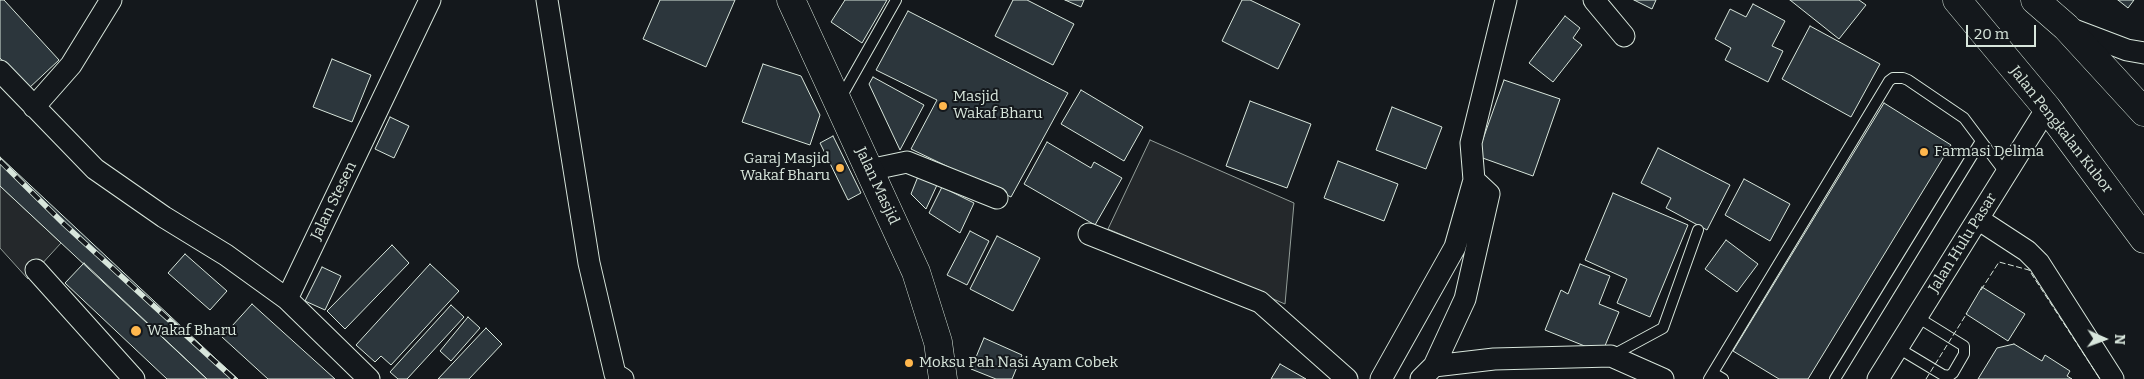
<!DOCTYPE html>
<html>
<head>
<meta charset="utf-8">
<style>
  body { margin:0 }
  #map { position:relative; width:2144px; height:379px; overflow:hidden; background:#14181c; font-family:Bitter,serif }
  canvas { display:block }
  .north { position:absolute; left:2079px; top:314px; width:50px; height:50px; -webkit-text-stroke:4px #14181c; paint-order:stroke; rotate:92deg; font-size:14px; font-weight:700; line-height:20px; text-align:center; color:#d8e6dc }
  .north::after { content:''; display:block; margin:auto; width:18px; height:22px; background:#d8e6dc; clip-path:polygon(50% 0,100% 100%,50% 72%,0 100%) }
  .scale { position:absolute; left:1966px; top:25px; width:70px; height:22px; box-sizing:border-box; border:2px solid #d8e6dc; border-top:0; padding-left:6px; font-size:15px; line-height:18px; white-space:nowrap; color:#d8e6dc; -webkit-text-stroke:4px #14181c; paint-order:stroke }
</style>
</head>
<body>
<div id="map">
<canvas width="2144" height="379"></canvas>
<div class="north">N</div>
<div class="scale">20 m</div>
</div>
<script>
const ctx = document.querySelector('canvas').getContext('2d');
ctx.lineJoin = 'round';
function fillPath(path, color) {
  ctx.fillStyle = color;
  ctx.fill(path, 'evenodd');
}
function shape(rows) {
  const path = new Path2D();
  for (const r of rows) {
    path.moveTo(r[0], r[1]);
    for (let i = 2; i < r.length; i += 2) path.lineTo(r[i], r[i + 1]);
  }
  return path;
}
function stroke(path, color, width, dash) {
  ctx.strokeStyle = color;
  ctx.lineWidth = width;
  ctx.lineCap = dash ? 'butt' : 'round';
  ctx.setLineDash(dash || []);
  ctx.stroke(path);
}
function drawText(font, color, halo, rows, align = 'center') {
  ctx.font = font + ' Bitter,serif';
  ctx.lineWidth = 4;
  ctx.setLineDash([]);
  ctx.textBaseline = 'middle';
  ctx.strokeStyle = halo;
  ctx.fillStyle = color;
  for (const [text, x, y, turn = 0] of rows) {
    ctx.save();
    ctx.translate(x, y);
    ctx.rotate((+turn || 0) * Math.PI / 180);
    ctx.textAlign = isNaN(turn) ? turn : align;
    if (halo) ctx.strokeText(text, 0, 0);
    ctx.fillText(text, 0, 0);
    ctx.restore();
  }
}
const parking = shape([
  [1150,140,1294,203,1285,304,1108,229,1150,140],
  [0,186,61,243,28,279,0,248,0,186]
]);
fillPath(parking, '#24282b');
stroke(parking, '#939e99', 1);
const building = shape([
  [0,0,4,0,59,60,28,89,0,58,0,0],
  [660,0,735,0,706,67,643,39,660,0],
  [845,0,887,0,862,43,831,22,845,0],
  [1013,0,1027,0,1074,24,1053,65,995,36,1013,0],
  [1065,0,1084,0,1081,7,1065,0],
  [1242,0,1250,0,1300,24,1278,69,1222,41,1242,0],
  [1634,0,1656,0,1652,9,1634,0],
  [1790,0,1859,0,1866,5,1839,39,1790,0],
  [2118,0,2134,0,2128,8,2118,0],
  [1753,4,1785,21,1772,46,1783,51,1768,82,1725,60,1731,48,1715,39,1730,9,1746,17,1753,4],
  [908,11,1068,93,1011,197,911,149,937,100,876,70,908,11],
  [1565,16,1580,28,1573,38,1582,45,1553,82,1529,63,1565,16],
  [1810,26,1880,64,1851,117,1782,79,1810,26],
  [332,59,371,75,352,122,313,107,332,59],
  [763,64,801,76,820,115,810,145,742,122,763,64],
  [873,77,924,105,900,150,869,84,873,77],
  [1504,80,1560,99,1533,176,1477,156,1504,80],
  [1081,90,1143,127,1124,161,1061,124,1081,90],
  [1250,101,1311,124,1287,188,1226,166,1250,101],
  [1884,103,1951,145,1808,379,1779,379,1733,351,1884,103],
  [1392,107,1442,127,1426,169,1376,150,1392,107],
  [390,117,409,126,394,158,375,149,390,117],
  [833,136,861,193,848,200,820,143,833,136],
  [1047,142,1091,168,1094,162,1122,178,1095,225,1024,184,1047,142],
  [1658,148,1730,185,1707,230,1666,208,1671,198,1641,183,1658,148],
  [0,157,216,359,238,379,207,379,0,186,0,157],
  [1338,161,1398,184,1384,221,1324,198,1338,161],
  [919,174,937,185,926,209,911,194,919,174],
  [1744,179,1790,204,1770,241,1725,215,1744,179],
  [942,187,974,203,960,233,929,213,942,187],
  [1613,193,1688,225,1650,317,1617,303,1627,279,1585,260,1613,193],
  [970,231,989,241,967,285,947,275,970,231],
  [997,236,1040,258,1013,311,970,289,997,236],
  [1726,240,1758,264,1737,292,1705,269,1726,240],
  [392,245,409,263,345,329,327,311,392,245],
  [185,254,227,291,210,310,168,273,185,254],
  [84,263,207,379,167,379,65,283,84,263],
  [430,264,459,291,391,365,381,356,375,362,356,345,430,264],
  [1580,264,1610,276,1599,304,1619,312,1602,353,1545,330,1561,290,1568,294,1580,264],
  [322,267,341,276,325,310,305,301,322,267],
  [1982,287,2025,314,2008,341,1966,314,1982,287],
  [252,304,335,379,268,379,222,337,252,304],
  [451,305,464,317,407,379,398,379,390,372,451,305],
  [468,317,480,328,451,361,440,351,468,317],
  [486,328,502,344,469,379,438,379,486,328],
  [984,338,1022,355,1012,379,996,379,971,369,984,338],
  [2014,344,2042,361,2045,355,2070,371,2067,376,2072,379,1978,379,1997,348,2014,344],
  [1280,364,1306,379,1271,379,1280,364]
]);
fillPath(building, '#2c363c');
stroke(building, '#d8e6dc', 1);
const lane = shape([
  [840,99,896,0],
  [1898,348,1943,375,1949,376,1953,373,1964,354,1964,346,1917,317],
  [1613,355,1663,328,1698,230],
  [1713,373,1723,379],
  [1709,379,1889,81,1893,78,1903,78,1908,80,1964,118,2006,174],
  [1835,379,1981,141]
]);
const street = shape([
  [547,0,589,263,615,374,623,379],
  [1594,0,1624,36],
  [2069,28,2127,50,2144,53],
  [0,71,95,169,164,217,226,255,287,299],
  [34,107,71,65,111,0],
  [869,170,907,162,997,198],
  [1978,219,2027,251,2039,263,2113,379],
  [1089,234,1260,302,1347,379],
  [36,270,134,379],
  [1434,366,1465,299,1489,194,1474,180,1471,143,1506,0],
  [369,379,287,299,430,0],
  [1381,379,1455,247,1474,180],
  [1421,379,1434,366,1494,359,1611,356,1663,379],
  [1878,379,2047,108]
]);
const secondary = shape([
  [791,0,916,272,938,342,943,379]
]);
const primary = shape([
  [1957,0,2047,108,2144,239],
  [2035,0,2066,27,2144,112]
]);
stroke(lane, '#d8e6dc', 12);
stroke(street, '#d8e6dc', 23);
stroke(secondary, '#d8e6dc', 29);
stroke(primary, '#d8e6dc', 29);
stroke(lane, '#14181c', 10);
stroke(street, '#14181c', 21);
stroke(secondary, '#14181c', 28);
stroke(primary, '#14181c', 28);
const rail = shape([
  [0,161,64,224,234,379]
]);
stroke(rail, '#d8e6dc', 5.5);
stroke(rail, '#14181c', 4, [11]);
stroke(shape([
  [1981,290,1999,262,2029,270,2100,379],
  [1926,379,1967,313]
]), '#d8e6dc', 1, [6, 2.5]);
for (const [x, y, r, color] of [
  [943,106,5,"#ffb74d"],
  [1924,152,5,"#ffb74d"],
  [840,168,5,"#ffb74d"],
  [136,331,6,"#ffb74d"],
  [909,363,5,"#ffb74d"]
]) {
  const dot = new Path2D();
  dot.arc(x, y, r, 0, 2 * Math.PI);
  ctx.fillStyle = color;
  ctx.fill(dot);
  stroke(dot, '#14181c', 2);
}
drawText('15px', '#d8e6dc', '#14181c', [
  ["Masjid",953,97],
  ["Wakaf Bharu",953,114],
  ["Farmasi Delima",1934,152],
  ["Garaj Masjid",830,159,"right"],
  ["Wakaf Bharu",830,176,"right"],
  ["Wakaf Bharu",147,331],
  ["Moksu Pah Nasi Ayam Cobek",919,363]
], 'left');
drawText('15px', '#d8e6dc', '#14181c', [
  ["Jalan Pengkalan Kubor",2061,130,52],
  ["Jalan Masjid",877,186,65],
  ["Jalan Stesen",334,201,-64],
  ["Jalan Hulu Pasar",1963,243,-58]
]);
</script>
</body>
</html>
